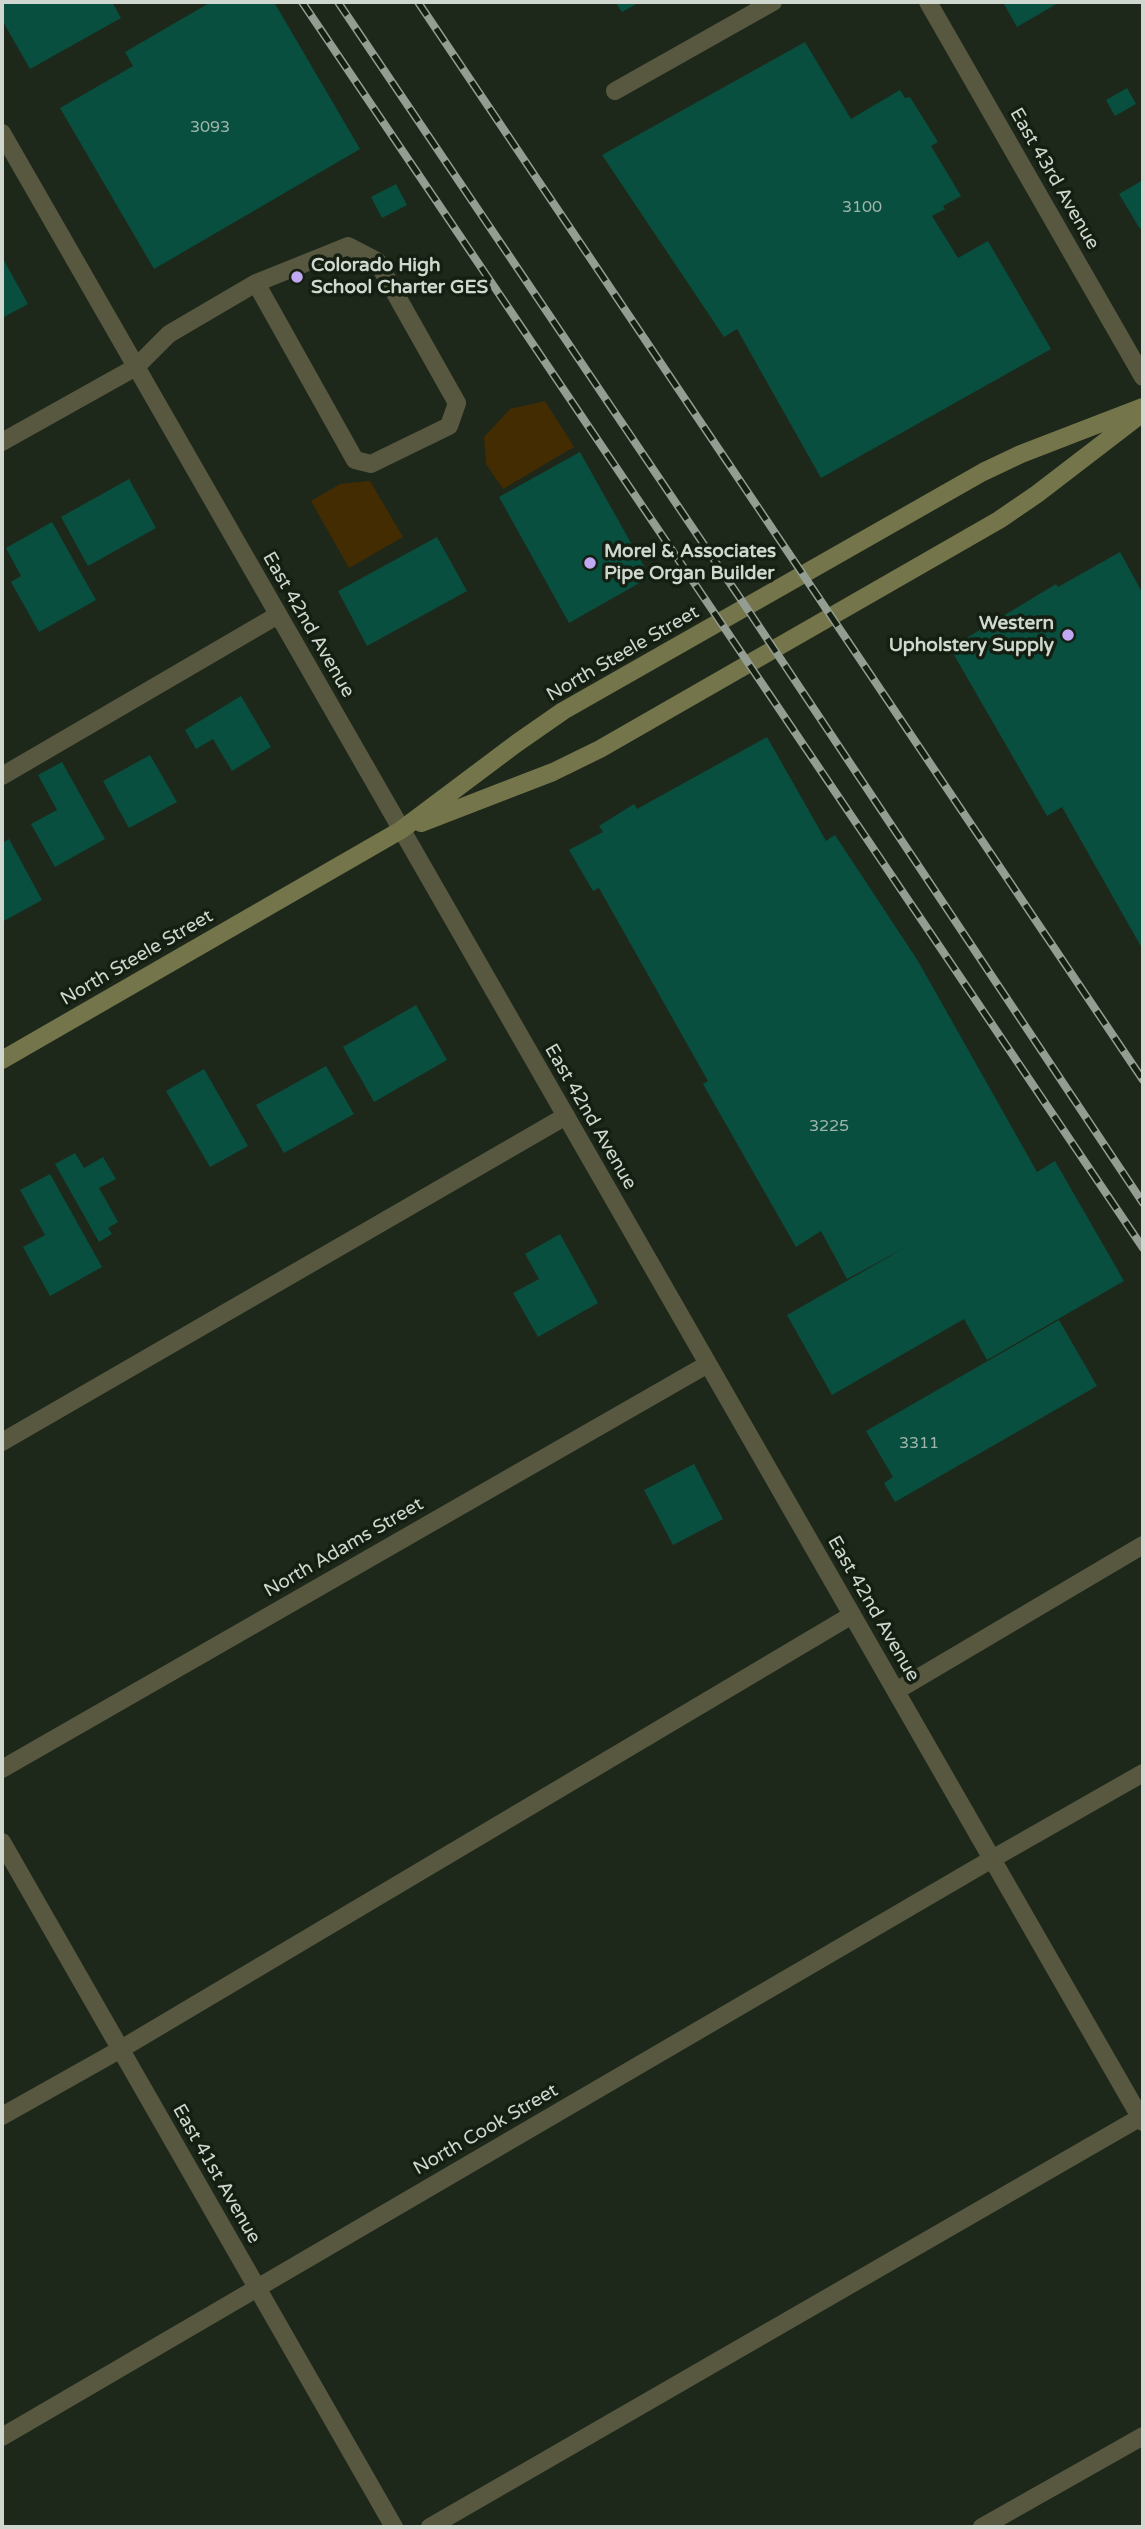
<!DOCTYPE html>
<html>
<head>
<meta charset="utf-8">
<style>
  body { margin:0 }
  #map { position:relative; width:1145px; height:2529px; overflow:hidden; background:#1d281b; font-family:"Varela Round",sans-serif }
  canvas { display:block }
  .frame { position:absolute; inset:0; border:4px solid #d0d7ce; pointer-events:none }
</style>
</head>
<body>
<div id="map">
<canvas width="1145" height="2529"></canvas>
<div class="frame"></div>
</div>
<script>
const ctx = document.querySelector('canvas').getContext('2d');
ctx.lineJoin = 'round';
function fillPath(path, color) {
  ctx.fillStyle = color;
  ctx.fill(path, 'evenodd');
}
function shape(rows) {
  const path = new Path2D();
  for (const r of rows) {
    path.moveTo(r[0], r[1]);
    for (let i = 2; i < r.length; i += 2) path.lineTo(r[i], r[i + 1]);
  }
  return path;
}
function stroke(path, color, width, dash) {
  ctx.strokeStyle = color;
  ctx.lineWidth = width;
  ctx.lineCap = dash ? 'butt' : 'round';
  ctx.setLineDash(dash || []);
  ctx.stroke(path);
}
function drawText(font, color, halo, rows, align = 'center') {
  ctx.font = font + ' "Varela Round",sans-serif';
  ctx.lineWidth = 7;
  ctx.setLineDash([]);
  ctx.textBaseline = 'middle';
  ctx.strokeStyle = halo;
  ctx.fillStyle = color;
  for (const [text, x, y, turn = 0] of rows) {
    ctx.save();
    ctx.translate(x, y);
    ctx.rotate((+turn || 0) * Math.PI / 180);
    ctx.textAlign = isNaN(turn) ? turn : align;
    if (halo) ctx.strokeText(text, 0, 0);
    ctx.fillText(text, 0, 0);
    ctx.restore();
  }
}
fillPath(shape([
  [545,401,574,447,503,489,486,464,484,437,510,409],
  [370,481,403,537,349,568,311,501,340,484]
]), '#432c01');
fillPath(shape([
  [2,2,112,2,121,18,30,69,2,20],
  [211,2,274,2,360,149,154,269,60,108,133,66,125,52],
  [615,2,640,2,622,12],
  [1008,2,1060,2,1017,27,1004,4],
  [805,42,851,119,900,90,905,98,910,97,938,142,931,146,961,196,943,206,945,209,932,216,958,258,988,241,1051,349,821,478,737,329,724,337,602,155],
  [1127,88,1136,104,1115,116,1106,100],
  [1143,180,1143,227,1140,229,1119,194],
  [396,184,407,205,382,218,371,197],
  [2,257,28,304,2,318],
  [580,452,650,577,569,623,499,497],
  [129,479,156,528,88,566,61,517],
  [52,522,96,600,39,632,11,582,21,576,6,548],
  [437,537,467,591,367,646,338,591],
  [1120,552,1143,594,1143,950,1062,807,1047,816,950,648,1056,584,1058,587],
  [241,696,271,747,232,771,213,739,196,749,185,730],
  [767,737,826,841,835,835,918,961,1037,1172,1055,1161,1124,1281,987,1360,964,1319,832,1395,787,1315,908,1246,847,1279,821,1231,796,1247,703,1084,708,1081,599,888,593,891,569,850,603,832,599,826,634,804,637,809],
  [150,755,177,802,129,828,103,781],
  [62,762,105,839,55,867,31,824,57,810,38,775],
  [9,839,42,900,2,922,2,843],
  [416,1005,447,1060,374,1102,343,1047],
  [326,1066,354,1114,284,1153,256,1105],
  [204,1069,248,1146,210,1167,166,1091],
  [75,1153,84,1168,103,1157,116,1179,99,1188,118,1222,108,1228,112,1234,99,1242,55,1164],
  [50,1174,102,1267,50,1296,23,1247,45,1235,20,1190],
  [560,1234,598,1303,538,1337,513,1293,539,1279,525,1254],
  [1059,1320,1097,1386,895,1502,884,1483,893,1477,866,1431],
  [694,1464,723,1519,673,1545,644,1490]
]), '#094f3f');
stroke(shape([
  [136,367,169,334,256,283,348,246,377,261,457,403,449,426,371,464,355,460,256,283],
  [2,776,278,615],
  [2,1442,566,1116],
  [896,1691,1143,1545],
  [992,1859,1143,1773],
  [2,2116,121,2049,852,1615],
  [430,2527,1141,2117]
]), '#57583f', 18);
stroke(shape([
  [928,2,1143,377],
  [615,91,773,2],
  [2,133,1143,2122],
  [2,442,136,367],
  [2,1769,708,1364],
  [2,1842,394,2527],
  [2,2437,992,1859],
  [982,2527,1143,2436]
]), '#57583f', 18);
stroke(shape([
  [421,823,553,772,600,749,999,520,1037,494,1140,415],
  [2,1060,401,830,517,743,563,711,983,472,1021,454,1143,407]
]), '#74754b', 18);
const rail = shape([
  [302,2,1143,1248],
  [338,2,746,607,1143,1203],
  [418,2,1143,1080]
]);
stroke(rail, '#949d92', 8);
stroke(rail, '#141f12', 5, [16]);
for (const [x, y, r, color] of [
  [297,277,7,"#c1a8f3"],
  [590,563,7,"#c1a8f3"],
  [1068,635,7,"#c1a8f3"]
]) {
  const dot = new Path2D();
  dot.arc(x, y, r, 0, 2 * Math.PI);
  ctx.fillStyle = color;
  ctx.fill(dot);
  stroke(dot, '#141f12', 2.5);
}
drawText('16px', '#9eb5aa', null, [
  ["3093",210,128],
  ["3100",862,208],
  ["3225",829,1127],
  ["3311",919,1444]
]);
drawText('19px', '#d0d7ce', '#141f12', [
  ["East 43rd Avenue",1054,179,60],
  ["East 42nd Avenue",308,625,60],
  ["North Steele Street",623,654,-30],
  ["North Steele Street",137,958,-30],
  ["East 42nd Avenue",590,1117,60],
  ["North Adams Street",344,1548,-30],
  ["East 42nd Avenue",873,1609,60],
  ["North Cook Street",486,2130,-30],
  ["East 41st Avenue",216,2174,60]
]);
drawText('bold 19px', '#d0d7ce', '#141f12', [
  ["Colorado High",311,266],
  ["School Charter GES",311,288],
  ["Morel & Associates",604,552],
  ["Pipe Organ Builder",604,574],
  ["Western",1054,624,"right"],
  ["Upholstery Supply",1054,646,"right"]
], 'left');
</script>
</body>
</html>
